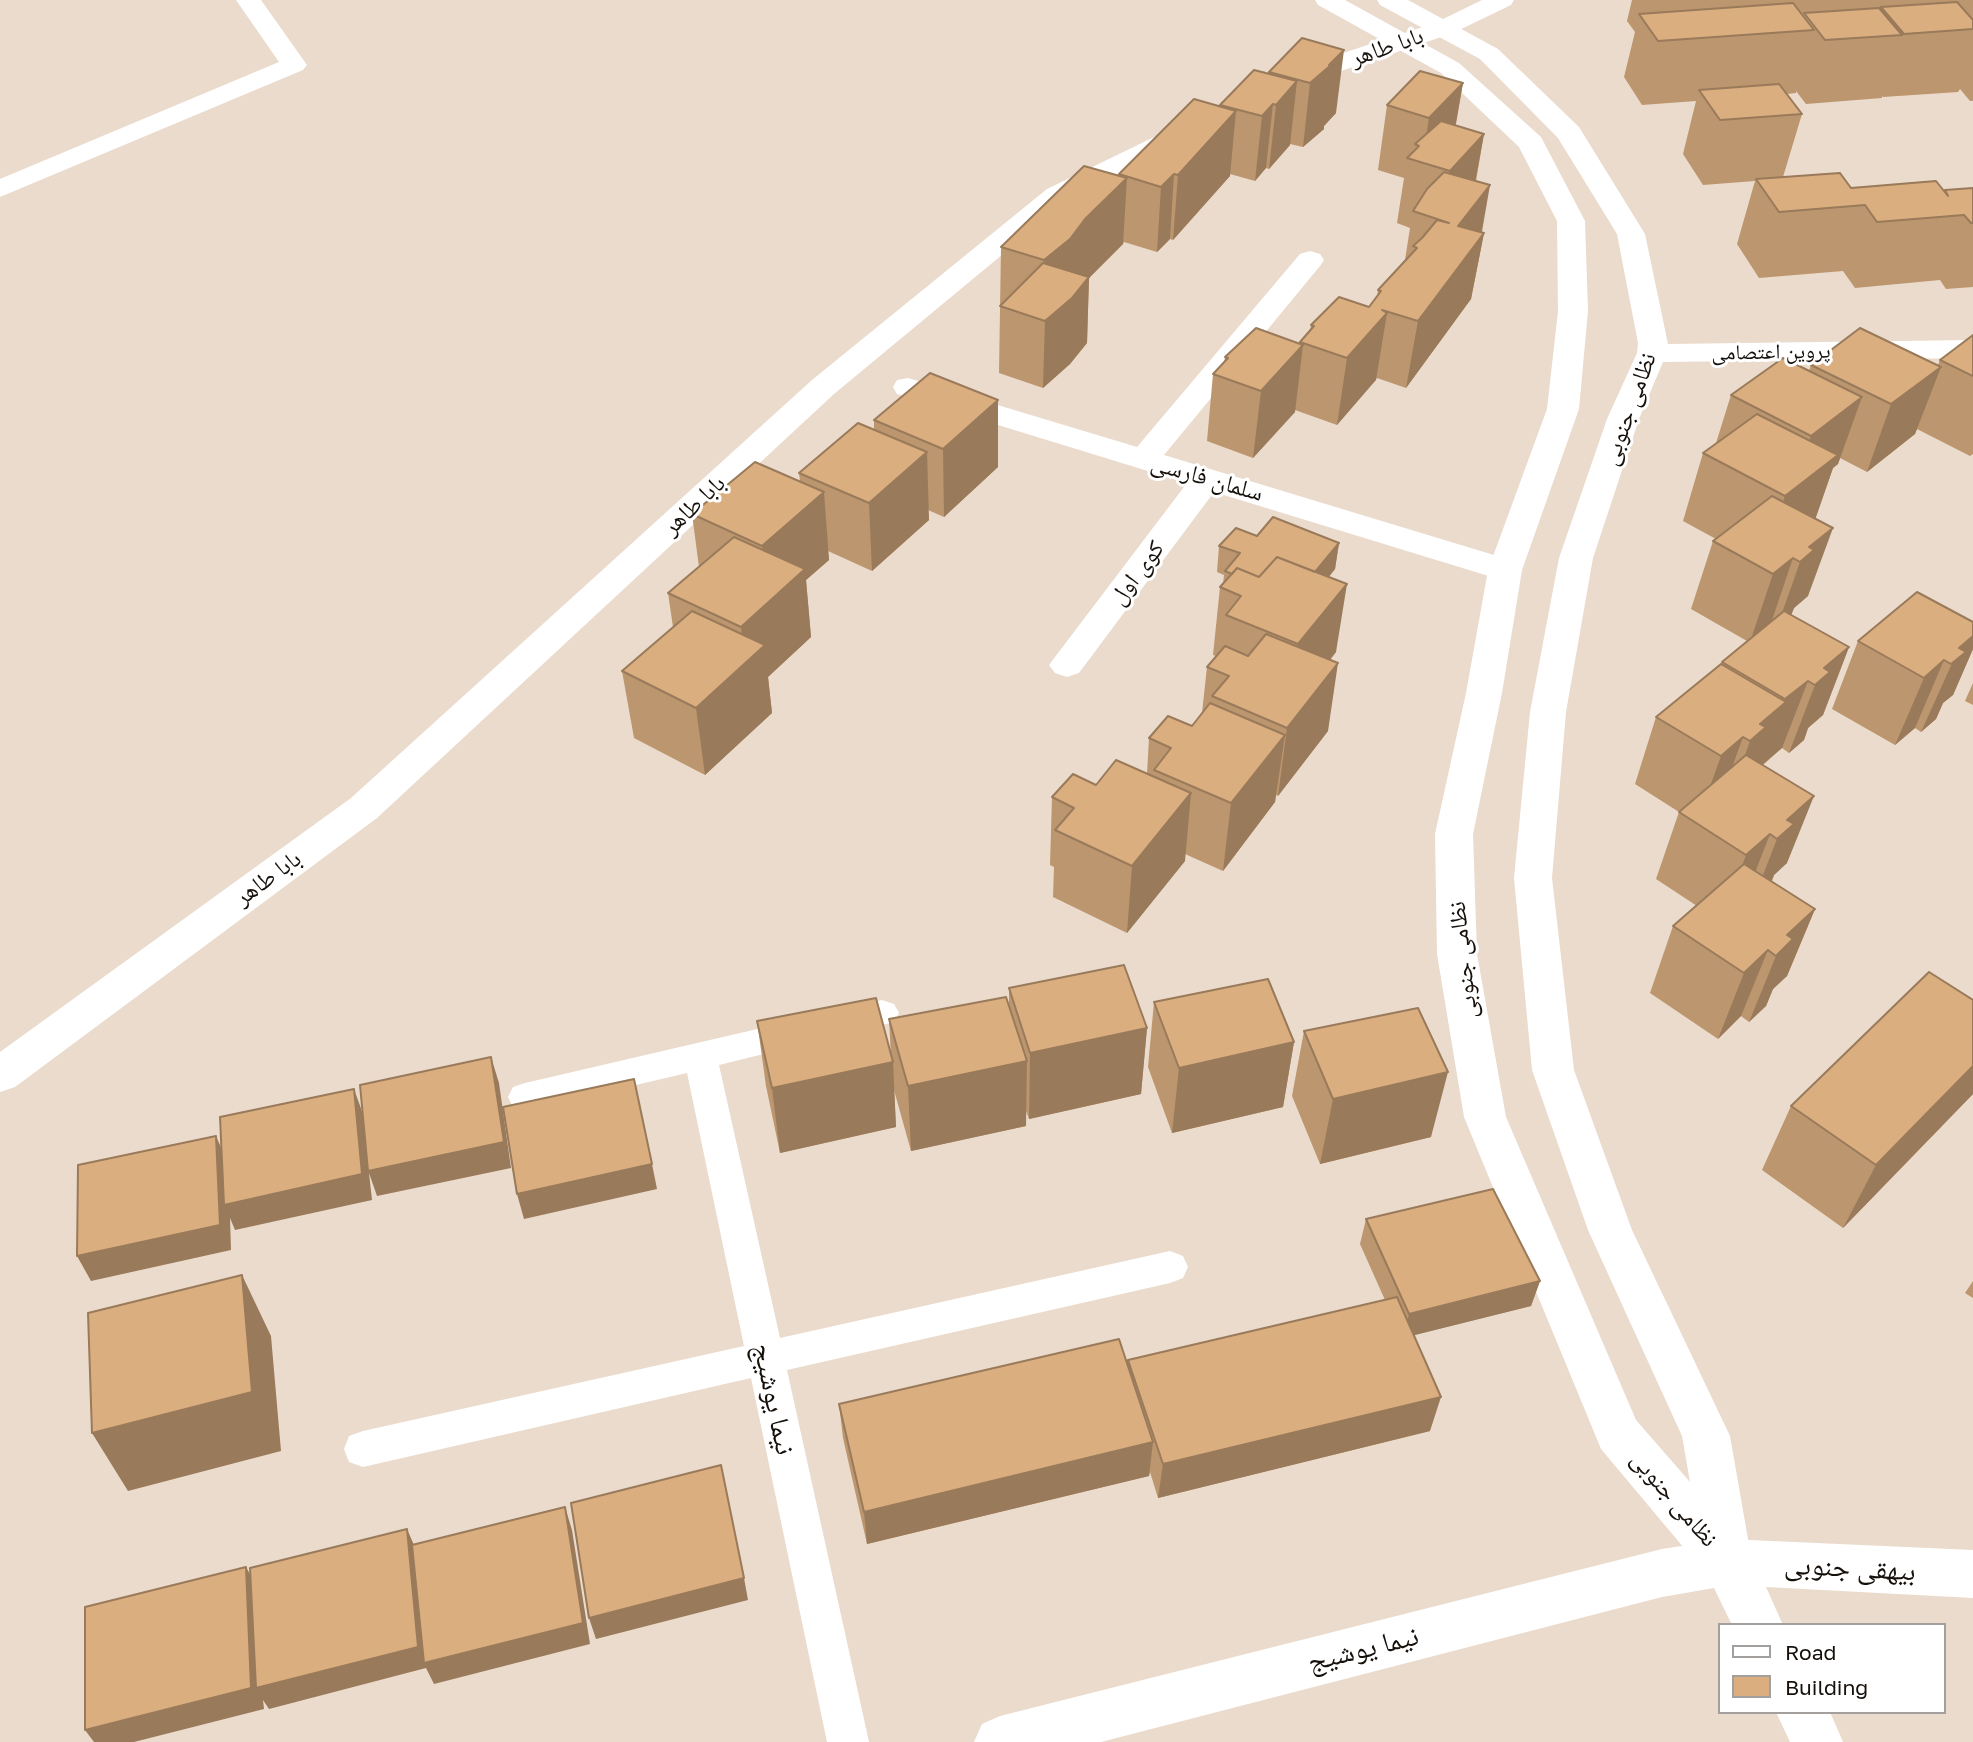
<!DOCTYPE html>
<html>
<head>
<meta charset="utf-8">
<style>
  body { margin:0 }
  #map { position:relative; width:1973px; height:1742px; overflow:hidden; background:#ebdbcc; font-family:"Golos Text",sans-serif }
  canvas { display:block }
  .legend { position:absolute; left:1718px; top:1623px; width:228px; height:91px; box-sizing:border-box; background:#fff; border:2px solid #a29f9d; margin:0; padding:9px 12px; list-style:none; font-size:21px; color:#16100b }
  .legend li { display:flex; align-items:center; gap:14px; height:35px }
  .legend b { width:35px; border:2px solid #a29f9d }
</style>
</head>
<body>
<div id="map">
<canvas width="1973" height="1742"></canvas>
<ul class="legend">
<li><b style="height:9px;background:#fff"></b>Road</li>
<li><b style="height:19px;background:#dbae80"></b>Building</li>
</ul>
</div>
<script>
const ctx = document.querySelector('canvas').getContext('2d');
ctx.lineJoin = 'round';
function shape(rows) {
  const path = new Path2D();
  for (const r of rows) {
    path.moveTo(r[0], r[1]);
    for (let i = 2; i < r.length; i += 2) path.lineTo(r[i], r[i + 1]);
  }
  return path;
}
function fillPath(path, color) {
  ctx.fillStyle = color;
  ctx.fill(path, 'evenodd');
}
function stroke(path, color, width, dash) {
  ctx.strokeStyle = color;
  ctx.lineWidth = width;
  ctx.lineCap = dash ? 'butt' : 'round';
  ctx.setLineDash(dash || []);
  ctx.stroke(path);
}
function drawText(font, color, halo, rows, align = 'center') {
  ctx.font = font + ' "Golos Text","Noto Naskh Arabic",sans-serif';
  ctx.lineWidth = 6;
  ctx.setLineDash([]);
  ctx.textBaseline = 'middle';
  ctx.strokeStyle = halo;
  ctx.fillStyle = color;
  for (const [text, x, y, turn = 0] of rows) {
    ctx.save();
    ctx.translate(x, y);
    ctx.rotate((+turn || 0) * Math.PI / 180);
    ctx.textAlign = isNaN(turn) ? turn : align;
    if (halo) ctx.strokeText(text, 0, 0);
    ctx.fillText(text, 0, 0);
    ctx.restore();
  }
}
fillPath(shape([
  [882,1000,894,1004,899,1013,894,1022,719,1065,780,1338,1170,1251,1183,1256,1188,1267,1183,1278,1170,1283,787,1370,869,1742,827,1742,751,1378,363,1467,349,1462,344,1449,349,1436,363,1431,744,1346,687,1073,525,1111,513,1107,508,1097,513,1087,525,1083,882,1000]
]), '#fff');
fillPath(shape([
  [236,0,261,0,307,65,303,70,0,197,0,179,279,62,236,0],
  [1482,0,1514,0,1511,5,1453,33,1300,85,1291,87,1282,85,1278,79,1282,73,1435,23,1482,0],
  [1187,121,1197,123,1200,129,1197,135,1067,201,834,394,377,818,15,1087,0,1092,0,1052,351,798,812,380,1047,189,1187,121],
  [1310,251,1320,254,1324,260,1320,266,1164,455,1517,562,1522,570,1517,578,1505,581,1214,492,1079,673,1067,677,1055,673,1049,665,1055,657,1187,483,897,394,893,387,897,380,908,378,1137,447,1300,254,1310,251],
  [1727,1539,1973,1550,1973,1598,1766,1587,1783,1625,1732,1625,1714,1588,1662,1597,1101,1742,974,1742,982,1724,1000,1716,1662,1549,1727,1539],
  [1776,1712,1830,1712,1843,1742,1790,1742,1776,1712]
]), '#fff');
fillPath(shape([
  [1315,0,1345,0,1459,63,1541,137,1585,221,1588,311,1579,409,1522,570,1502,693,1473,834,1477,954,1506,1117,1636,1420,1690,1482,1682,1436,1588,1230,1532,1070,1514,878,1530,712,1559,558,1607,419,1637,353,1638,343,1617,234,1558,138,1480,59,1380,5,1377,0,1408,0,1498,49,1579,127,1645,234,1668,344,1973,340,1973,358,1663,362,1639,419,1593,558,1566,712,1552,878,1574,1070,1632,1230,1730,1436,1752,1562,1744,1579,1727,1585,1710,1579,1601,1449,1464,1117,1437,954,1435,834,1466,693,1488,570,1547,409,1558,311,1557,221,1519,147,1441,73,1318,5,1315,0]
]), '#fff');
fillPath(shape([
  [1632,0,1973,0,1973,101,1970,101,1960,89,1958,92,1883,97,1882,96,1882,98,1806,104,1796,91,1796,93,1787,94,1802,114,1783,177,1851,188,1944,192,1945,190,1973,188,1973,287,1946,289,1940,280,1855,288,1843,271,1759,278,1737,244,1755,181,1703,185,1683,154,1696,101,1642,105,1624,77,1635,32,1627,21],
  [1302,38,1336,113,1324,126,1324,129,1303,147,1290,144,1290,145,1269,169,1266,168,1255,181,1230,174,1230,176,1173,240,1170,239,1157,252,1124,242,1123,244,1089,278,1087,343,1070,364,1043,388,999,373,1001,247,1119,176,1119,174,1220,107,1220,105,1269,74,1269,72],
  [1463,83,1455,126,1484,134,1476,181,1482,232,1484,233,1471,299,1406,388,1377,378,1337,425,1295,410,1295,412,1253,458,1207,441,1213,374,1224,363,1225,357,1300,344,1300,342,1310,331,1311,325,1369,307,1377,297,1378,290,1405,260,1410,228,1397,223,1404,178,1378,170,1387,105],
  [1973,335,1973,454,1970,456,1917,429,1915,434,1867,472,1840,458,1838,464,1833,468,1815,519,1808,596,1794,608,1791,615,1849,647,1823,715,1808,728,1804,740,1789,753,1782,748,1763,765,1787,863,1774,875,1772,881,1815,909,1787,976,1773,989,1766,1006,1749,1022,1741,1016,1718,1039,1650,993,1673,926,1697,906,1656,879,1679,812,1635,784,1656,717,1721,664,1722,662,1747,641,1691,609,1713,541,1716,539,1683,521,1703,453,1716,443,1731,395,1809,371,1811,365,1938,365,1940,360],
  [998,400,998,467,944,517,928,510,929,520,872,571,828,551,829,560,806,580,811,637,768,677,772,713,705,775,634,738,622,671,673,627,668,593,699,567,692,514,800,481,799,473,874,430,874,420],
  [1257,536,1339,543,1335,569,1329,577,1336,652,1330,660,1328,731,1278,796,1276,795,1275,802,1223,871,1185,854,1185,861,1127,933,1053,897,1054,867,1050,865,1052,797,1096,785,1147,774,1149,738,1192,726,1202,713,1207,667,1216,656,1213,655,1220,587,1223,584,1224,575,1217,572,1219,546],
  [1973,622,1973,649,1953,695,1943,703,1936,719,1921,732,1915,728,1895,745,1832,709,1858,641],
  [1973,683,1973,705,1965,701],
  [1009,988,1147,1028,1141,1094,1029,1119,1026,1111,1026,1126,911,1151,894,1090,896,1127,780,1153,766,1086,757,1021,891,1056,889,1019,1009,1005],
  [1973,1000,1973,1094,1843,1228,1762,1170,1791,1106],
  [1154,1002,1294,1042,1283,1107,1172,1133,1148,1067],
  [1304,1031,1431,1137,1320,1164,1292,1096],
  [1366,1219,1540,1281,1531,1306,1414,1335,1430,1431,1158,1498,1150,1472,1149,1476,867,1544,843,1438,839,1404,1127,1364,1128,1360,1385,1300,1360,1244],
  [1973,1281,1973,1298,1965,1293]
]), '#bc966e');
fillPath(shape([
  [1344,50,1336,113,1324,126,1324,129,1303,147,1310,83],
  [1297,81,1290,145,1269,169,1276,105],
  [1463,83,1452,147,1422,163,1429,118],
  [1273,104,1266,168,1255,181,1262,116],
  [1236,111,1230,176,1173,240,1178,175],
  [1484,134,1472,199,1442,221,1450,171],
  [1174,174,1170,239,1157,252,1161,187],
  [1127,178,1123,244,1089,278,1087,343,1070,364,1043,388,1045,321,1043,320,1044,260],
  [1490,185,1481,237,1484,233,1471,299,1406,388,1418,321,1458,226],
  [1387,313,1376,380,1337,425,1347,358],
  [1303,345,1295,412,1253,458,1261,391],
  [1941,367,1915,434,1867,472,1891,404],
  [1862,397,1838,464,1833,468,1814,523,1762,564,1785,496,1792,491,1811,436],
  [998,400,998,467,944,517,943,449],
  [927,452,929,520,872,571,869,503],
  [824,492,829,560,806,580,811,637,768,677,772,713,705,775,696,708,745,664,741,627,767,603,762,546],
  [1833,528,1808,596,1794,608,1790,618,1776,630,1800,562,1809,547],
  [1339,543,1335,569,1289,625,1293,598],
  [1793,558,1770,626,1750,642,1773,574],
  [1347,584,1336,652,1289,712,1298,644],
  [1973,636,1973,649,1953,695,1943,703,1936,719,1921,732,1959,648],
  [1849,647,1823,715,1808,728,1804,740,1789,753,1815,685,1824,668],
  [1944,660,1915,728,1895,745,1924,678],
  [1338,663,1328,731,1278,796,1287,728],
  [1808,681,1782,748,1763,764,1761,770,1726,809,1750,741,1760,724,1783,704,1785,699],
  [1285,735,1275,802,1223,871,1231,803],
  [1743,737,1719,804,1697,823,1721,756],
  [1191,793,1185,861,1127,933,1132,866],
  [1814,796,1787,863,1774,875,1767,892,1751,906,1777,839,1787,820],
  [1770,834,1744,901,1721,922,1746,855],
  [1815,909,1787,976,1773,989,1766,1006,1749,1022,1776,956,1787,935],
  [1768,950,1741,1016,1718,1039,1744,973],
  [1147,1028,1141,1094,1029,1119,1030,1053],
  [1294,1042,1283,1107,1172,1133,1179,1068],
  [491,1057,499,1083,511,1168,377,1196,369,1173,372,1200,235,1230,230,1218,231,1250,91,1281,77,1256,216,1136,227,1161,354,1089,363,1114],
  [1027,1061,1026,1126,911,1151,908,1086],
  [893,1062,896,1127,780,1153,772,1088],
  [1973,1066,1973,1094,1843,1228,1876,1165],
  [1448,1072,1431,1137,1320,1164,1333,1099],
  [652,1164,657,1189,524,1219,517,1194],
  [242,1275,271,1336,281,1451,128,1491,92,1433],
  [1540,1281,1531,1306,1403,1338,1409,1314],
  [1441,1397,1430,1431,1158,1498,1163,1464],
  [1153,1442,1149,1476,867,1544,864,1512],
  [565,1507,572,1530,590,1644,434,1684,426,1668,269,1709,263,1700,264,1709,134,1742,94,1742,85,1730,246,1567,258,1589,407,1529,417,1552],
  [744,1578,748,1600,596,1639,589,1618]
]), '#997a5a');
const building = shape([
  [1957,2,1973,20,1973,29,1904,34,1881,7,1957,2],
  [1793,3,1814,30,1658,41,1639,14,1793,3],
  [1879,8,1902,35,1825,40,1804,13,1879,8],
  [1302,38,1344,50,1329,65,1331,65,1310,83,1269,72,1302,38],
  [1254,70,1297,81,1276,105,1273,104,1262,116,1220,105,1254,70],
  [1420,71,1463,83,1429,118,1387,105,1420,71],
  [1779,84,1802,114,1720,120,1699,90,1779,84],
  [1194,99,1236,111,1178,175,1174,174,1161,187,1119,174,1194,99],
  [1441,121,1484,134,1450,171,1407,158,1419,146,1415,144,1441,121],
  [1084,166,1127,178,1085,219,1070,239,1044,260,1001,247,1084,166],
  [1444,172,1490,185,1458,226,1484,233,1418,321,1382,310,1387,313,1347,358,1300,342,1314,326,1311,325,1339,297,1369,307,1381,291,1378,290,1417,248,1413,246,1422,238,1437,220,1449,223,1413,211,1427,189,1444,172],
  [1840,173,1851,188,1936,181,1948,196,1945,190,1973,188,1973,223,1971,223,1964,215,1877,222,1865,205,1779,212,1756,179,1840,173],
  [1043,263,1089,277,1072,298,1045,321,1000,306,1043,263],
  [1256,328,1303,345,1261,391,1213,374,1228,358,1225,357,1256,328],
  [1860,328,1941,367,1891,404,1811,365,1860,328],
  [1973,335,1973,376,1940,360,1973,335],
  [1783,358,1862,397,1811,436,1731,395,1783,358],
  [930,373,998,400,943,449,874,420,930,373],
  [1757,414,1838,455,1785,496,1703,453,1757,414],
  [858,423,927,452,869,503,799,473,858,423],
  [755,462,824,492,762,546,692,514,755,462],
  [1772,496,1833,528,1809,547,1814,550,1800,562,1793,558,1773,574,1713,541,1772,496],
  [1273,517,1339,543,1315,572,1277,557,1259,577,1237,568,1232,574,1225,571,1240,553,1219,546,1236,528,1257,536,1273,517],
  [734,537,805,569,741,627,668,593,734,537],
  [1277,557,1347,584,1298,644,1226,615,1241,596,1220,587,1237,568,1259,577,1277,557],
  [1917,592,1973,622,1973,636,1959,648,1966,652,1951,664,1944,660,1924,678,1858,641,1917,592],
  [692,611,765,645,696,708,622,671,692,611],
  [1784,611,1849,647,1824,668,1830,672,1815,685,1808,681,1785,699,1722,662,1784,611],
  [1266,634,1338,663,1287,728,1212,696,1229,676,1207,667,1225,646,1248,656,1266,634],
  [1721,664,1786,702,1760,724,1766,727,1750,741,1743,737,1721,756,1656,717,1721,664],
  [1210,703,1285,735,1231,803,1154,770,1171,748,1149,738,1168,716,1192,726,1210,703],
  [1746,755,1814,796,1787,820,1794,824,1777,839,1770,834,1746,855,1679,812,1746,755],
  [1116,760,1191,793,1132,866,1055,830,1074,808,1052,797,1073,774,1096,785,1116,760],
  [1744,864,1815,909,1787,935,1793,939,1776,956,1768,950,1744,973,1673,926,1744,864],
  [1124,965,1147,1028,1030,1053,1009,988,1124,965],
  [1929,972,1973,1000,1973,1066,1876,1165,1791,1106,1929,972],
  [1268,979,1294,1042,1179,1068,1154,1002,1268,979],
  [1006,997,1027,1061,908,1086,889,1019,1006,997],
  [876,998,893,1062,772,1088,757,1021,876,998],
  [1418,1008,1448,1072,1333,1099,1304,1031,1418,1008],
  [491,1057,504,1142,368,1171,360,1085,491,1057],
  [634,1079,652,1164,517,1194,503,1107,634,1079],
  [354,1089,362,1174,224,1205,220,1117,354,1089],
  [216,1136,220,1225,77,1256,78,1165,216,1136],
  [1493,1189,1540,1281,1409,1314,1366,1219,1493,1189],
  [242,1275,252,1392,92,1433,88,1313,242,1275],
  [1397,1297,1441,1397,1163,1464,1128,1360,1397,1297],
  [1119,1339,1153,1442,864,1512,839,1404,1119,1339],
  [721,1465,744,1578,589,1618,571,1503,721,1465],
  [565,1507,583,1623,424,1663,412,1545,565,1507],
  [407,1529,418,1647,256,1688,250,1568,407,1529],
  [246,1567,251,1688,85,1730,85,1607,246,1567]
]);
fillPath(building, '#dbae80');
stroke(building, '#997a5a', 2);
drawText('21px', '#16100b', '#fff', [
  ["پروین اعتصامی",1771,352,-1]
]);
drawText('24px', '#16100b', '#fff', [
  ["بابا طاهر",1387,47,-19],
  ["نظامی جنوبی",1629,409,-70],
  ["سلمان فارسی",1207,478,16],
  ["بابا طاهر",694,505,-43],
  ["کوی اول",1137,573,-53],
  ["بابا طاهر",268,878,-36],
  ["نظامی جنوبی",1463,960,-96],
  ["نظامی جنوبی",1674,1499,49]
]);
drawText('28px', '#16100b', '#fff', [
  ["نیما یوشیج",774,1399,78],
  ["بیهقی جنوبی",1850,1568,3],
  ["نیما یوشیج",1363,1649,-14]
]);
</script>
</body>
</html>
